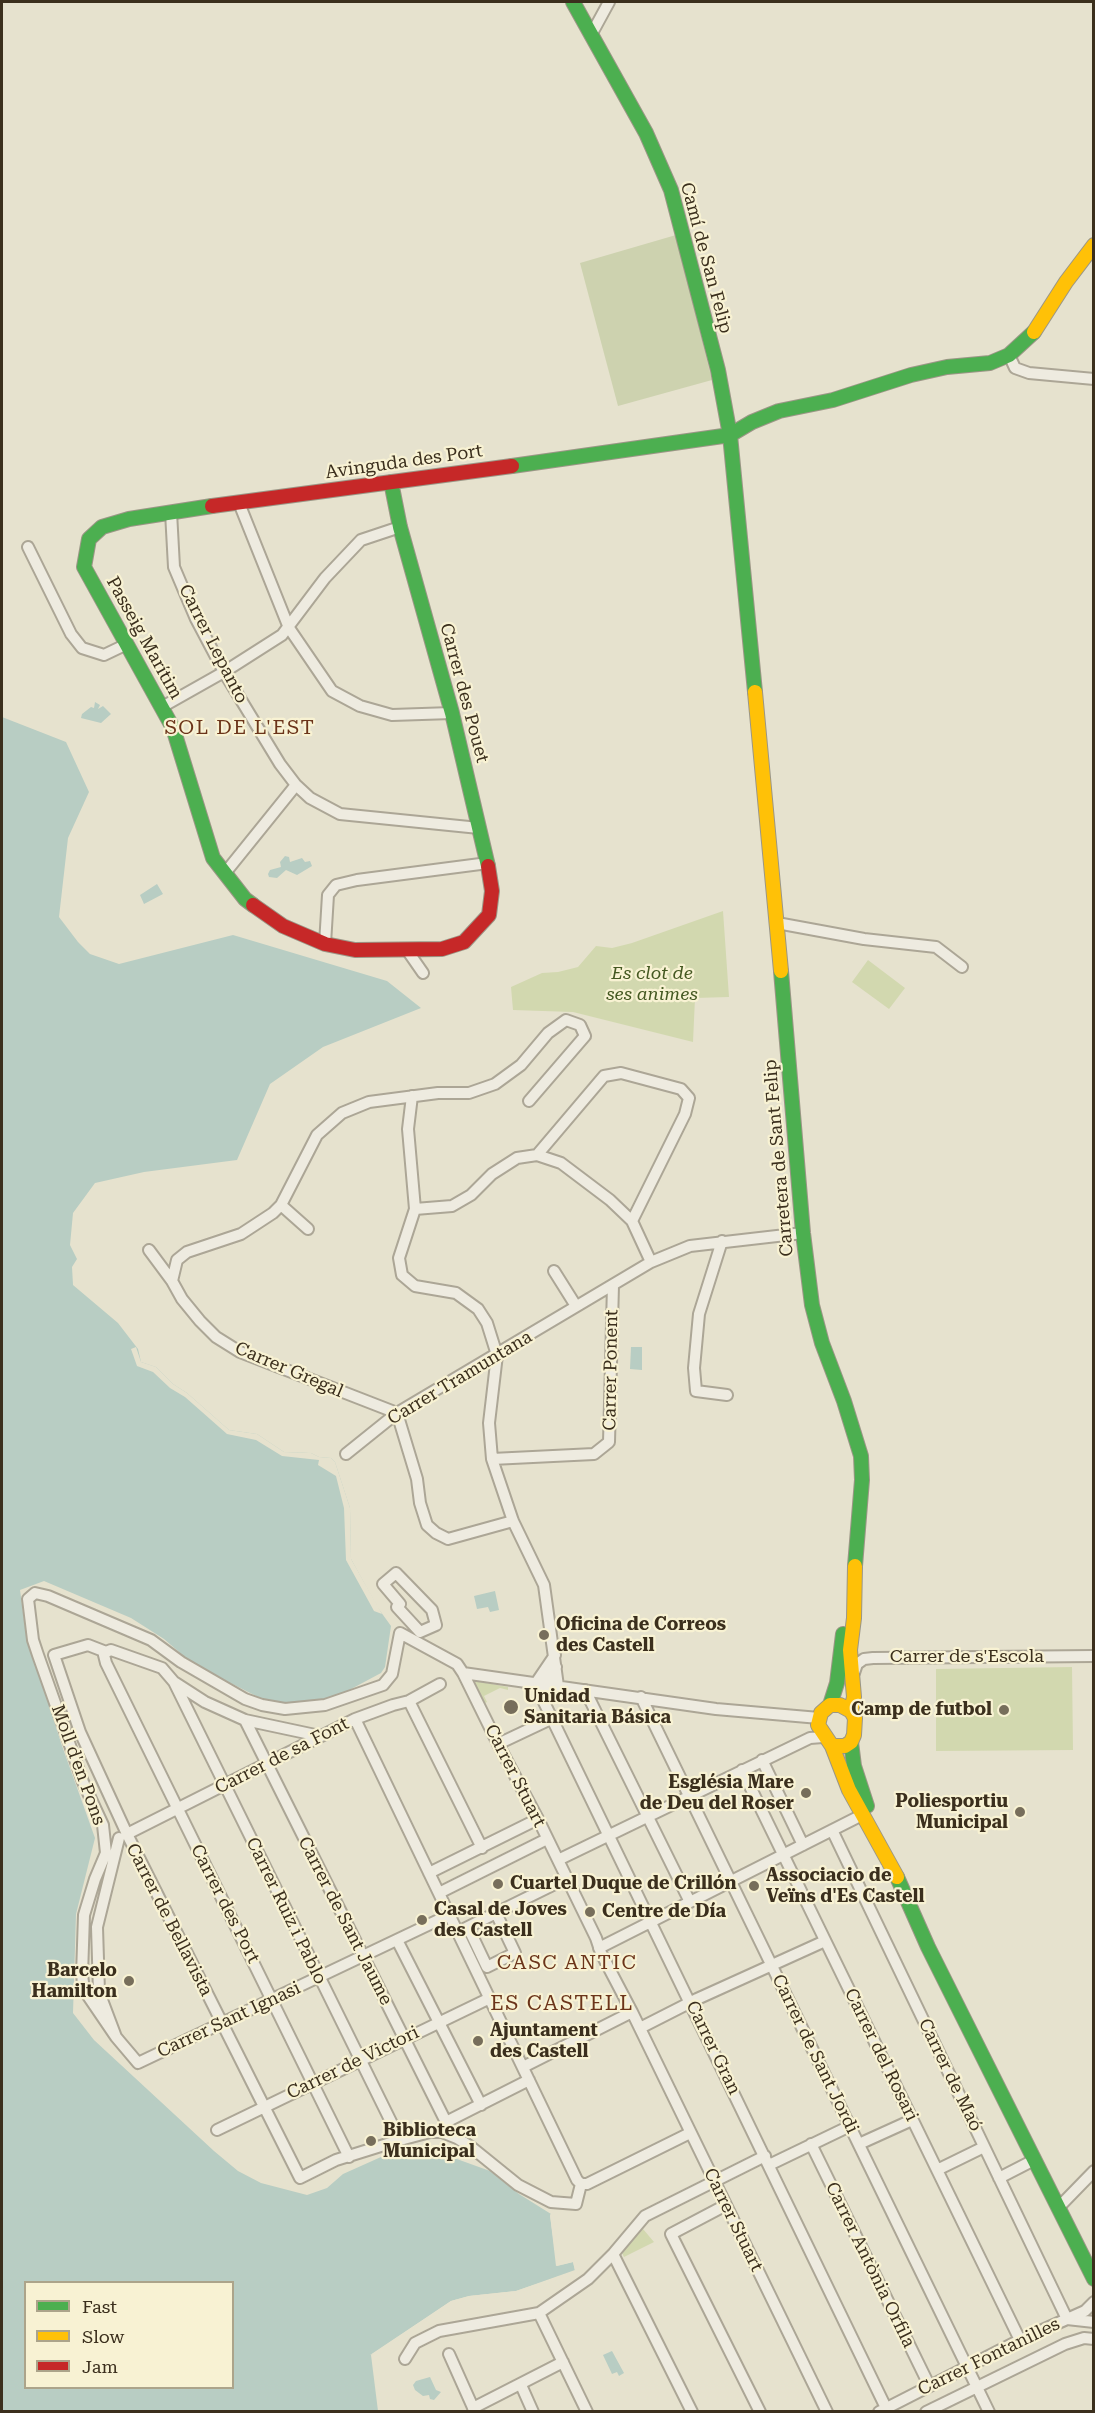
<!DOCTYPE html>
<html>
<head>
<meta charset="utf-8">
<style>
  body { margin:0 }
  #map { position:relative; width:1095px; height:2413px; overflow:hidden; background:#e6e2ce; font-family:"Roboto Serif",serif }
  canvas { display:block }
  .frame { position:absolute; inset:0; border:3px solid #3b2f1d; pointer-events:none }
  .legend { position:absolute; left:24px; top:2281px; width:210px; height:108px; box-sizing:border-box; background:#f8f2d3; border:2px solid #aca48a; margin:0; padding:8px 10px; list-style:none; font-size:18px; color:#3b2f1d }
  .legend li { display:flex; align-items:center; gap:12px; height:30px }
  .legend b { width:30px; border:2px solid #aca48a }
</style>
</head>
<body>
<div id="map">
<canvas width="1095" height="2413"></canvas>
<div class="frame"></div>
<ul class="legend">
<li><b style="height:8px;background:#4caf50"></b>Fast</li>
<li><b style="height:8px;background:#ffc107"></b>Slow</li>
<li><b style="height:8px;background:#c62828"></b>Jam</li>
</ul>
</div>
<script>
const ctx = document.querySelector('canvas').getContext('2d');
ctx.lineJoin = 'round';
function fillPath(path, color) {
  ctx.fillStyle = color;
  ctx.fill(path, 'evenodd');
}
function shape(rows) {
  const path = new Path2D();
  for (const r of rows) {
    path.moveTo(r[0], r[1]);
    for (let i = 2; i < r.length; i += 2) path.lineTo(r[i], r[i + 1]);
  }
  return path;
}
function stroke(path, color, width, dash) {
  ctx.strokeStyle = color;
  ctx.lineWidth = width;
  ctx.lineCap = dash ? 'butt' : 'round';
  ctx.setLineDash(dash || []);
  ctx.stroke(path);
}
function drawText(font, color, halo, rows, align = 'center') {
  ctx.font = font + ' "Roboto Serif",serif';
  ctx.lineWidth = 4.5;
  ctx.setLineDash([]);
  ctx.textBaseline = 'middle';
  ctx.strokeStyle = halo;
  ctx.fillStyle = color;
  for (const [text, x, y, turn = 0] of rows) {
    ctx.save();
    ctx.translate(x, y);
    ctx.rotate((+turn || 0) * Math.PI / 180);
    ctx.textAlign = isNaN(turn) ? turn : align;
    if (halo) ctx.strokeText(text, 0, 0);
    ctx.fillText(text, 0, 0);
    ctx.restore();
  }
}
fillPath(shape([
  [723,911,729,997,695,998,693,1042,573,1012,513,1010,511,987,542,973,558,972,578,967,596,946,612,948,632,943],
  [868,960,905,988,889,1009,852,982],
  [1072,1667,1073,1750,936,1751,936,1669],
  [475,1682,476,1681,508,1687,508,1690,500,1688,484,1696,487,1702,485,1703],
  [643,2229,654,2242,624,2257,622,2253]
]), '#d2d8af');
fillPath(shape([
  [676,235,712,380,618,406,580,263]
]), '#cdd2af');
fillPath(shape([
  [95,702,100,705,98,709,103,706,111,714,101,723,81,718,82,714,91,707,94,708],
  [2,717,66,742,89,792,68,838,59,917,78,942,90,954,119,964,233,935,387,981,421,1008,323,1047,270,1084,237,1160,144,1172,95,1183,73,1213,70,1245,77,1259,72,1267,73,1285,118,1323,138,1349,141,1362,156,1367,173,1384,187,1393,229,1430,257,1434,284,1452,311,1453,319,1457,331,1458,335,1462,350,1508,351,1559,378,1608,391,1626,385,1667,381,1673,338,1696,312,1703,285,1704,264,1700,193,1664,164,1639,131,1618,44,1581,20,1590,25,1627,61,1743,95,1838,76,1914,73,2013,94,2040,214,2151,238,2171,261,2183,307,2195,327,2188,343,2174,381,2157,421,2151,454,2158,490,2171,519,2194,551,2214,550,2215,557,2266,573,2262,575,2270,516,2291,469,2296,451,2301,371,2355,378,2411,2,2411],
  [26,2282,232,2282,232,2388,26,2388],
  [285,856,289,857,290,862,302,858,305,862,310,861,312,866,297,875,286,870,277,878,269,877,268,874,270,870,281,867,280,862],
  [157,884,163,894,144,904,140,895],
  [631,1347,642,1347,642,1370,630,1369],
  [495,1591,499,1610,490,1612,488,1607,477,1609,474,1596],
  [612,2351,624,2373,619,2376,617,2372,612,2374,603,2355],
  [430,2377,436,2390,441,2392,434,2400,430,2399,429,2395,423,2396,415,2390,413,2385,416,2381]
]), '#b8cdc3');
fillPath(shape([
  [136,1347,141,1362,156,1367,173,1384,187,1393,229,1430,257,1434,284,1452,311,1453,319,1457,331,1458,335,1462,350,1508,351,1559,382,1614,374,1611,346,1560,344,1508,336,1476,318,1465,319,1460,282,1456,256,1440,227,1434,185,1397,170,1388,153,1372,137,1366,131,1349],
  [551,2214,554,2214,559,2262,575,2259,577,2273,516,2294,470,2299,452,2304,379,2353,370,2355,451,2301,469,2296,516,2291,575,2271,573,2262,556,2266,550,2215]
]), '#e6e2ce');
const street = shape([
  [591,35,609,2],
  [1009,355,1015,368,1029,373,1094,379],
  [239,503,289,628,332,691,360,706,392,715,452,713],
  [171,512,174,567,196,619,224,672,280,764,296,785,310,798,340,814,479,828],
  [28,547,71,634,82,648,104,655,127,644],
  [162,707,224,672,282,635,325,578,361,540,400,527],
  [225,873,296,785],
  [777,923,864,939,936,947,962,967],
  [325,944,328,895,336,885,357,880,488,863],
  [407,950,423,973],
  [412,1096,408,1129,415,1209,399,1258,402,1275,415,1286,456,1293,478,1309,487,1323,497,1355,489,1423,492,1459,513,1521,544,1585,558,1686],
  [537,1155,604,1076,621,1073,681,1089,689,1098,685,1114,632,1221],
  [281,1205,308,1229],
  [415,1209,452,1206,471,1195,492,1174,517,1158,537,1155,561,1163,610,1200,632,1221,651,1262],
  [722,1241,699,1314,694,1368,696,1391,727,1395],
  [149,1250,172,1281],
  [554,1271,576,1306],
  [346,1454,397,1413,651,1262,690,1246,803,1233],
  [492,1459,594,1454,609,1442,613,1285],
  [513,1521,448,1539,436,1533,427,1525,420,1503,417,1479,397,1413,240,1352,216,1337,200,1321,182,1299,172,1281,177,1260,187,1252,241,1234,273,1213,281,1205,317,1135,342,1113,369,1102,438,1093,469,1093,495,1084,521,1065,548,1033,566,1020,580,1025,585,1036,529,1101],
  [396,1573,432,1610,436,1625,420,1632,397,1607,400,1604,383,1584,396,1573],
  [106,1652,104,1655,106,1663,349,2157],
  [556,1667,541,1696,888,2412],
  [463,1673,716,1709,819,1718],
  [854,1673,857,1664,864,1659,873,1658,1094,1656],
  [174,1682,400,2140],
  [536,1683,555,1655],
  [585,1690,690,1902],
  [641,1697,989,2412],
  [409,1701,482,1848],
  [355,1719,577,2180,581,2184],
  [245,1720,446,2122],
  [320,1736,245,1720,205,1702,174,1682,162,1668,111,1650,106,1652,88,1645,54,1655,80,1732,127,1834,300,2178,336,2160,400,2140,430,2132,442,2132],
  [498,1744,553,1718],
  [762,1760,803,1845],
  [742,1770,1020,2340],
  [832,1830,1067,2319,1094,2322],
  [127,1834,355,1719,393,1705,409,1701,440,1684],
  [119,1838,97,1927,99,1992,116,2037,138,2063,449,1915],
  [558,1860,810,1738,823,1737],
  [429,1873,538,1819],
  [439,1893,547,1839],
  [496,1913,567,1878],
  [458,1932,496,1913,515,1953,487,1967,468,1927],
  [397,1940,481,2105],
  [599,1948,862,1815],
  [640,2028,697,1999,825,1941],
  [116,2037,84,1990,82,1975,84,1915,95,1879,106,1853,103,1825,83,1782,38,1655,33,1640,28,1599,35,1593,48,1596,151,1640,181,1662,245,1699,262,1705,285,1709,325,1705,383,1685,392,1674,400,1633,457,1664,463,1673,498,1744,538,1819,596,1938,601,1953,632,2012,827,2412],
  [523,2067,632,2012],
  [529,2080,446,2122,442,2132,457,2138,471,2147,518,2185,551,2202,576,2204,581,2184],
  [217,2130,490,1998],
  [811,2144,929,2385],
  [859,2144,912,2120],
  [769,2165,850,2126],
  [937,2170,984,2147],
  [999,2178,1034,2160],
  [581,2184,587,2184,690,2133],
  [726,2205,671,2234,760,2412],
  [1058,2208,1094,2171],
  [613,2254,692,2412],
  [539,2313,587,2412],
  [449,2354,475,2412],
  [405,2359,415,2343,439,2331,539,2313,588,2279,613,2254,645,2216,765,2156],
  [521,2385,533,2412],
  [473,2408,563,2362],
  [879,2412,1020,2340,1085,2311,1094,2302],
  [926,2412,1065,2344,1084,2338,1094,2339]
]);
const fast = shape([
  [573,2,646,133,671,190,718,370,730,435,755,692],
  [512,466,730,435,752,422,779,411,833,400,911,375,947,367,990,363,1009,355,1034,332],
  [391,482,400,527,452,713,488,866],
  [212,506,129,519,102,527,89,539,84,567,173,728,213,858,245,899,253,905],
  [781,971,803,1233,812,1305,822,1343,844,1401,861,1456,862,1480,855,1566],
  [830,1705,837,1683,843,1634],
  [851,1742,854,1766,867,1806],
  [897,1877,928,1947,1094,2279]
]);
const slow = shape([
  [1034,332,1066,282,1094,245],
  [755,692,781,971],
  [851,1711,854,1697,850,1650,854,1618,855,1566],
  [832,1746,845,1746,851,1742,854,1735,855,1718,851,1711,840,1705,830,1705,821,1713,818,1725,832,1746,849,1790,897,1877]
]);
const jam = shape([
  [212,506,512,466],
  [253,905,283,926,325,944,355,950,442,949,464,942,489,915,492,891,488,866]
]);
stroke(street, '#aca696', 14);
stroke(fast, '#9b9686', 16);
stroke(slow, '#9b9686', 16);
stroke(jam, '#9b9686', 16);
stroke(street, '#eeebe0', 10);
stroke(fast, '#4caf50', 14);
stroke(slow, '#ffc107', 14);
stroke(jam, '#c62828', 14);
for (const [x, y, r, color] of [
  [544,1635,6,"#776e5b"],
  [511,1707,8,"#776e5b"],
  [1004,1710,6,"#776e5b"],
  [806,1793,6,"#776e5b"],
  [1020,1812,6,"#776e5b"],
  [498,1884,6,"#776e5b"],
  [754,1886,6,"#776e5b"],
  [590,1912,6,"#776e5b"],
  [422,1920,6,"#776e5b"],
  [129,1981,6,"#776e5b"],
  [478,2041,6,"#776e5b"],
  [371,2141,6,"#776e5b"]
]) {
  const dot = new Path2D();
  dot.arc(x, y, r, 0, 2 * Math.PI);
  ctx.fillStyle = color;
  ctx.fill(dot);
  stroke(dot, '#f8f2d3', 2);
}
drawText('18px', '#3b2f1d', '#f8f2d3', [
  ["Camí de San Felip",706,258,75],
  ["Avinguda des Port",404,462,-8],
  ["Passeig Marítim",144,638,61],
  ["Carrer Lepanto",213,644,63],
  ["Carrer des Pouet",464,693,75],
  ["Carretera de Sant Felip",779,1158,-95],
  ["Carrer Gregal",289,1370,23],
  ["Carrer Ponent",611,1370,-89],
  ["Carrer Tramuntana",460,1378,-31],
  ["Carrer de s'Escola",967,1657],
  ["Carrer de sa Font",282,1756,-27],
  ["Moll d'en Pons",78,1765,70],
  ["Carrer Stuart",515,1776,63],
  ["Carrer des Port",225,1904,63],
  ["Carrer Ruiz i Pablo",286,1911,64],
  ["Carrer de Bellavista",169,1920,63],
  ["Carrer de Sant Jaume",345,1921,63],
  ["Carrer Sant Ignasi",229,2020,-25],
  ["Carrer Gran",713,2048,64],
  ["Carrer de Sant Jordi",815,2054,64],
  ["Carrer del Rosari",881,2055,64],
  ["Carrer de Victori",353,2063,-26],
  ["Carrer de Maó",950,2075,64],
  ["Carrer Stuart",733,2220,64],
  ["Carrer Antònia Orfila",870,2265,64],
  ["Carrer Fontanilles",989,2357,-26]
]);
drawText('italic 18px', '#455922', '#f8f2d3', [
  ["Es clot de",652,974],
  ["ses animes",652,995]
]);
drawText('bold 18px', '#3b2f1d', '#f8f2d3', [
  ["Oficina de Correos",556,1625],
  ["des Castell",556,1646],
  ["Unidad",524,1697],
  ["Sanitaria Básica",524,1718],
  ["Camp de futbol",992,1710,"right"],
  ["Església Mare",794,1783,"right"],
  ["de Deu del Roser",794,1804,"right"],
  ["Poliesportiu",1008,1802,"right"],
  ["Municipal",1008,1823,"right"],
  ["Associacio de",766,1876],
  ["Veïns d'Es Castell",766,1897],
  ["Cuartel Duque de Crillón",510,1884],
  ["Casal de Joves",434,1910],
  ["des Castell",434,1931],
  ["Centre de Día",602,1912],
  ["Barcelo",117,1971,"right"],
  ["Hamilton",117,1992,"right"],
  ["Ajuntament",490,2031],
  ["des Castell",490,2052],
  ["Biblioteca",383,2131],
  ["Municipal",383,2152]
], 'left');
ctx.letterSpacing = '1.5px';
drawText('20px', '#6b341a', '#f8f2d3', [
  ["SOL DE L'EST",240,728],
  ["CASC ANTIC",567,1963]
]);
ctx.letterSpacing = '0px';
ctx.letterSpacing = '1.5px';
drawText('21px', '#6b341a', '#f8f2d3', [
  ["ES CASTELL",562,2004]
]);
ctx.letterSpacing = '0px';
</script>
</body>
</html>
